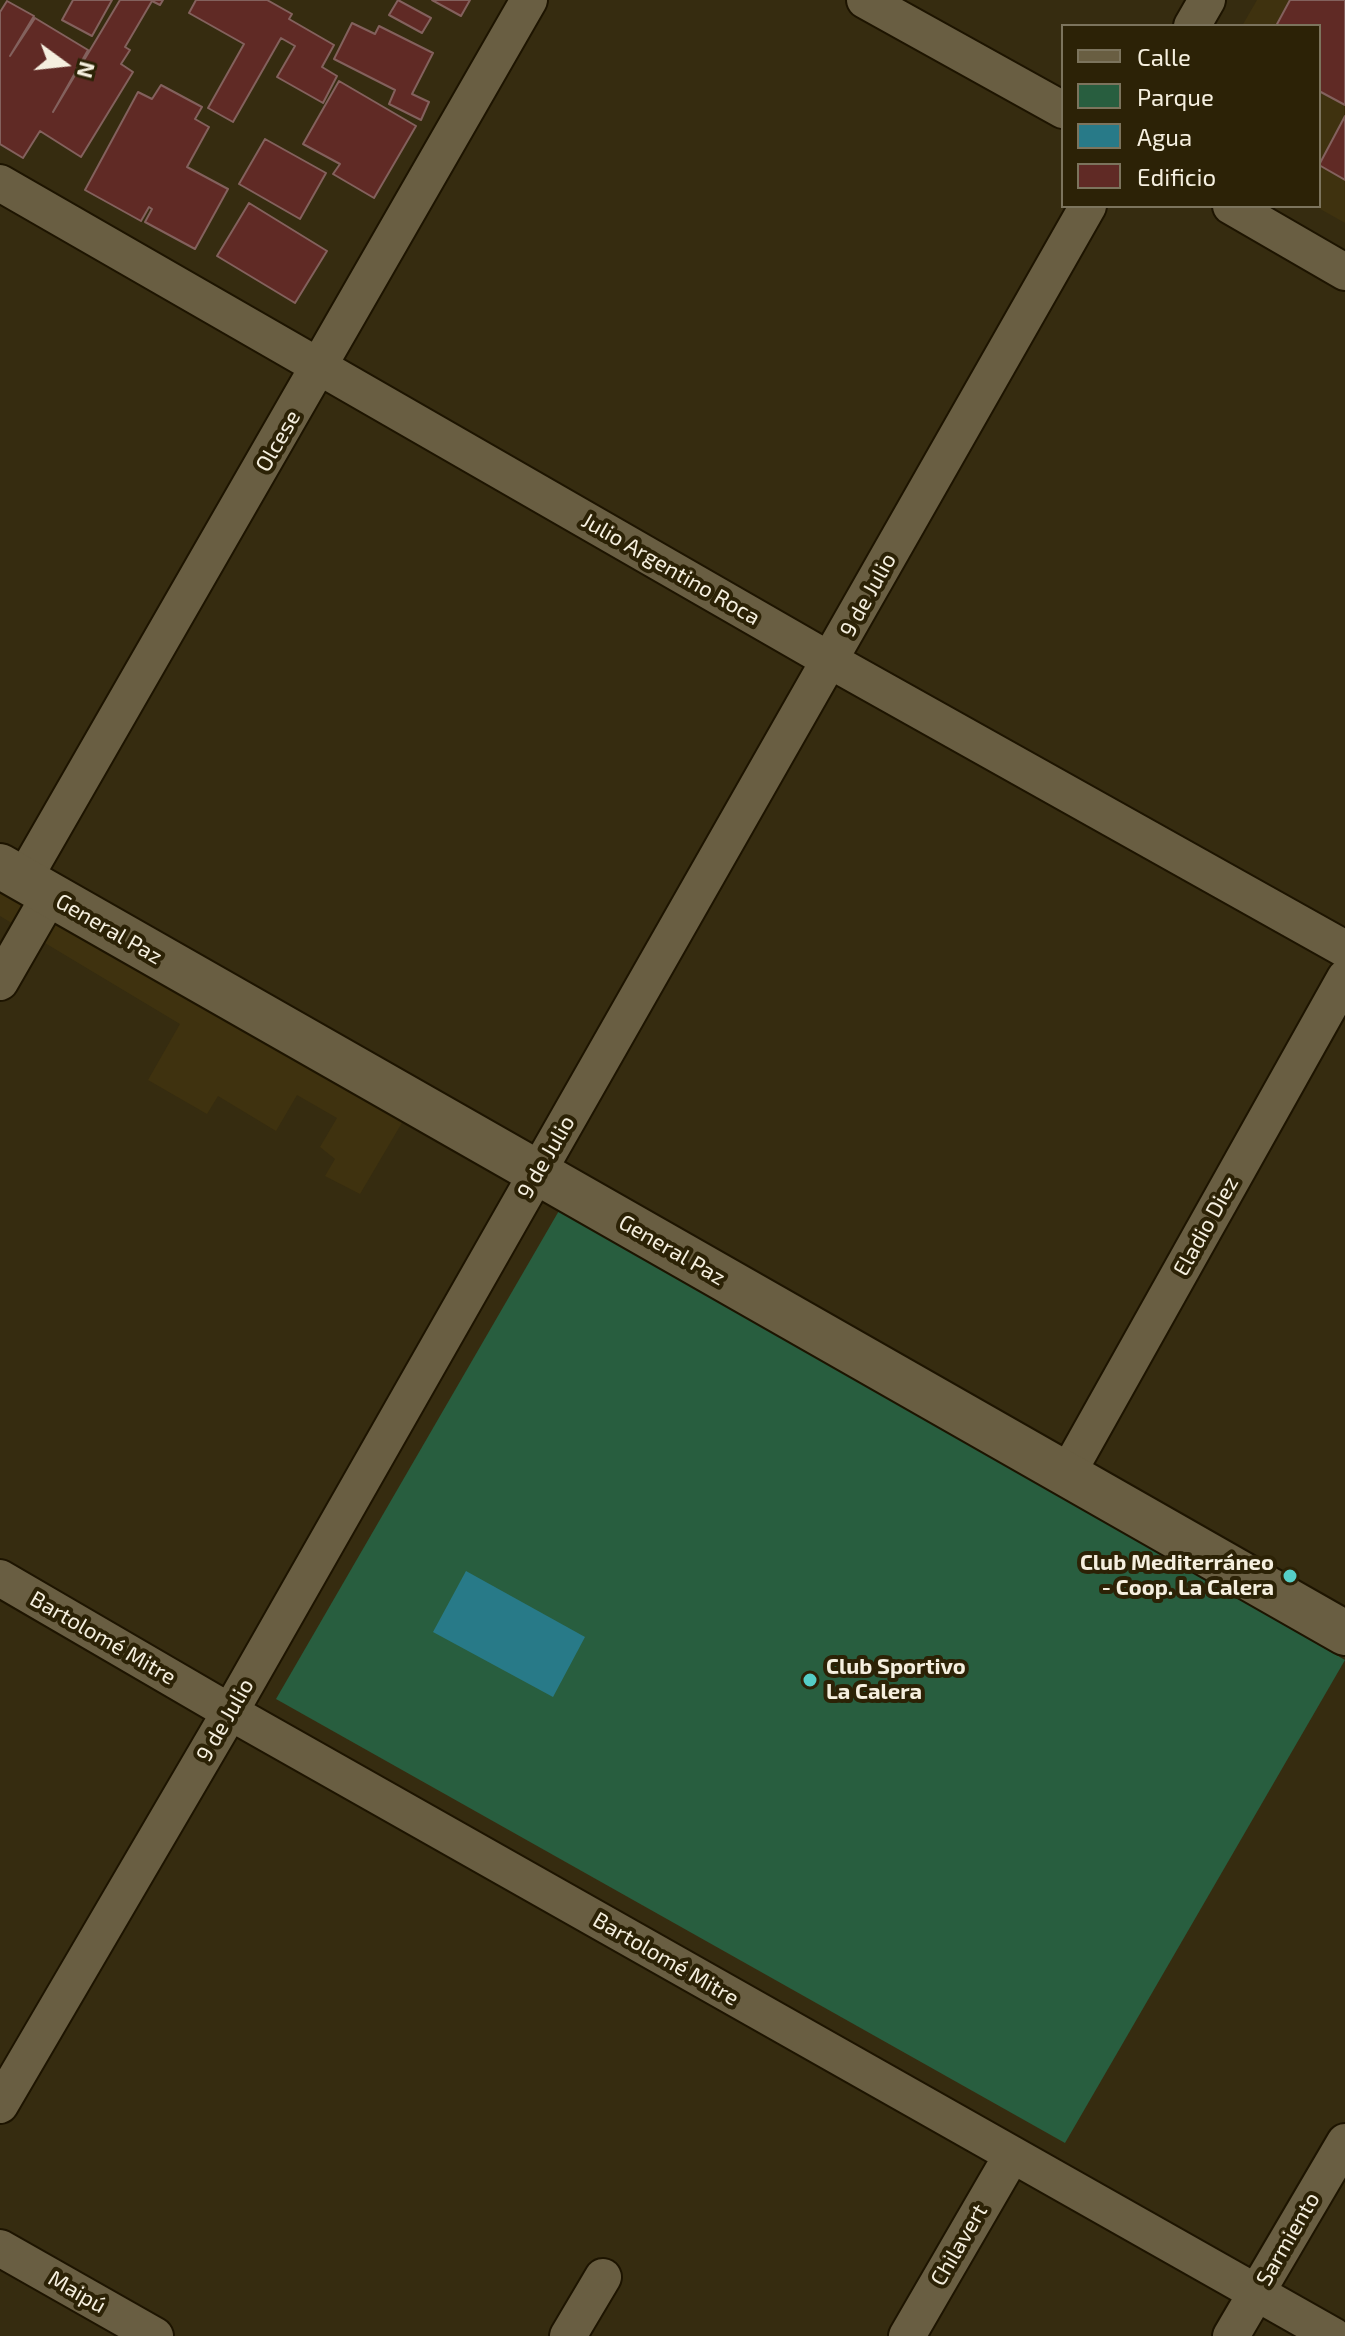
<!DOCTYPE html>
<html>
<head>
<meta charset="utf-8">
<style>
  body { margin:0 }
  #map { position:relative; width:1345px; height:2336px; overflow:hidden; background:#362c10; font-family:"Exo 2",sans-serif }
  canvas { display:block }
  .legend { position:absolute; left:1061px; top:24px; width:260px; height:184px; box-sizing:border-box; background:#2c2206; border:2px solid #7c745d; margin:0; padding:10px 14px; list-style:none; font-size:24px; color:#f5efdf }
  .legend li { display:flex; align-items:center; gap:16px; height:40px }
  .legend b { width:40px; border:2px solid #7c745d }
  .north { position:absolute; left:24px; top:24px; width:80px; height:80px; -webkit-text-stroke:6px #2c2206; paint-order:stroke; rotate:105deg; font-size:22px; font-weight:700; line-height:32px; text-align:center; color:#f5efdf }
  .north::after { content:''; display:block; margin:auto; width:28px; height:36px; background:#f5efdf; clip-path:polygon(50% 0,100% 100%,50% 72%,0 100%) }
</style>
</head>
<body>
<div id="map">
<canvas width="1345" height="2336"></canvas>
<ul class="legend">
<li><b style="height:10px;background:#695e42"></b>Calle</li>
<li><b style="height:22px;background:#285e3f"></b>Parque</li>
<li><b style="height:22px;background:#287a88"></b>Agua</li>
<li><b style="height:22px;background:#602a25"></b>Edificio</li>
</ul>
<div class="north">N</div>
</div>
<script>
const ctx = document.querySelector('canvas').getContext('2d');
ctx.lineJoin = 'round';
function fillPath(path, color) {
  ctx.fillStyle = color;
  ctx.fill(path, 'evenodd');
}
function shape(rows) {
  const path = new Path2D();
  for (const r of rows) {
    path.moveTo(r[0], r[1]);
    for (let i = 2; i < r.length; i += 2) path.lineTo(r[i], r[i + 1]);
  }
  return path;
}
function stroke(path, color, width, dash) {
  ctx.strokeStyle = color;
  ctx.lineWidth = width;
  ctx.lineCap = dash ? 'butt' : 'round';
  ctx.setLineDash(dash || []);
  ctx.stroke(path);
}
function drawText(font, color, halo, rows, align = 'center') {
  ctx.font = font + ' "Exo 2",sans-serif';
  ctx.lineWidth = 8;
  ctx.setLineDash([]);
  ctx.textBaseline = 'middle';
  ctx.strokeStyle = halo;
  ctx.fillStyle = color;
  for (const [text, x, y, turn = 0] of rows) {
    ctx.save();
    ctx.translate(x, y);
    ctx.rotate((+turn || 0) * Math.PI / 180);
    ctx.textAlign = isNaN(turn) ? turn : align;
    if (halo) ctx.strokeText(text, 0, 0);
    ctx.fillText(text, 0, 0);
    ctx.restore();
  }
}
fillPath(shape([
  [1257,0,1345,0,1345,223,1315,206,1319,206,1319,26,1242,26],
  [0,843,426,1082,360,1194,325,1176,335,1159,320,1147,337,1118,297,1095,276,1131,218,1096,207,1114,148,1080,180,1024,0,916]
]), '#3f320f');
fillPath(shape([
  [560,1209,1345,1660,1065,2143,276,1699]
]), '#285e3f');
fillPath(shape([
  [466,1571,585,1637,553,1697,433,1632]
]), '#287a88');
const building = shape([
  [73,0,112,0,92,36,62,20,73,0],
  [120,0,163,0,160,5,152,1,125,47,130,50,121,64,133,72,81,157,40,131,23,158,0,144,0,12,7,1,34,16,10,56,35,18,88,50,53,112,120,0],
  [196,0,267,0,292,14,289,19,334,45,322,67,337,76,323,103,277,77,295,46,281,38,233,122,208,108,244,44,189,13,196,0],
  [398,0,431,18,422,33,389,15,398,0],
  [432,0,470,0,461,16,432,0],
  [1290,0,1345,0,1345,105,1319,91,1319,26,1276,26,1290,0],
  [352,23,375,34,379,26,433,53,412,94,429,102,421,120,389,104,395,90,334,59,352,23],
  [339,81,416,126,374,198,333,174,340,164,303,144,339,81],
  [161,85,202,107,195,119,209,127,187,167,228,189,195,249,145,222,152,209,149,207,141,221,85,190,138,92,152,99,161,85],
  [1345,116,1345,180,1319,165,1345,116],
  [265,139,326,173,300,219,239,184,265,139],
  [249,203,327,251,295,303,217,256,249,203]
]);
fillPath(building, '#602a25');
stroke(building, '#83615d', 2);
const minor = shape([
  [865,0,1063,110],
  [1192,26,1207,0],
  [0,183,831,661,1345,949],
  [1231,206,1345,272],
  [23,880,529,0],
  [0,982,50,895],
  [1067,1474,1345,978],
  [0,1578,230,1712,1333,2336],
  [0,2105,230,1712,1088,206],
  [0,2248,155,2336],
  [568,2336,603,2277],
  [907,2336,1012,2155],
  [1231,2336,1345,2142]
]);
const tertiary = shape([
  [0,866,1345,1633]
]);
stroke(minor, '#1d1400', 40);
stroke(tertiary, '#1d1400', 48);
stroke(minor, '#695e42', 36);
stroke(tertiary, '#695e42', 44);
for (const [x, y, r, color] of [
  [1290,1576,8,"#55cec6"],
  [810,1680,8,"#55cec6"]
]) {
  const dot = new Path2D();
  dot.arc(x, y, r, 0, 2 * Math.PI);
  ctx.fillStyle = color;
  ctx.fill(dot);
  stroke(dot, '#2c2206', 3);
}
drawText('22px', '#f5efdf', '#2c2206', [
  ["Olcese",278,441,-60],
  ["Julio Argentino Roca",671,569,30],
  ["9 de Julio",868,595,-61],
  ["General Paz",109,929,30],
  ["9 de Julio",546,1157,-60],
  ["Eladio Diez",1206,1226,-61],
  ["General Paz",672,1250,30],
  ["Bartolomé Mitre",103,1638,30],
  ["9 de Julio",225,1720,-60],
  ["Bartolomé Mitre",666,1959,30],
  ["Sarmiento",1288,2239,-60],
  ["Chilavert",959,2245,-60],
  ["Maipú",77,2292,30]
]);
drawText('bold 22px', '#f5efdf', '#2c2206', [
  ["Club Mediterráneo",1274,1563],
  ["- Coop. La Calera",1274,1588],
  ["Club Sportivo",826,1667,"left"],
  ["La Calera",826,1692,"left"]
], 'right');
</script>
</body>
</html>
